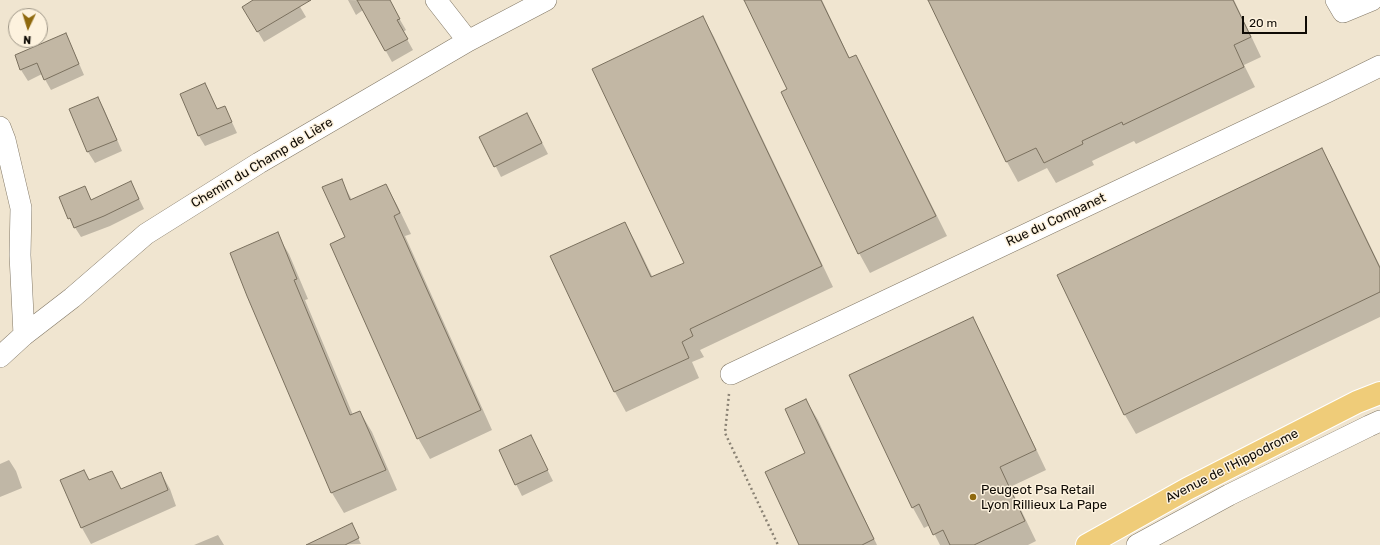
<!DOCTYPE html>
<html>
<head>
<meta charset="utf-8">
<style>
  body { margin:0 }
  #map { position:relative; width:1380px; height:545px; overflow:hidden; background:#f0e5d0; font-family:Rubik,sans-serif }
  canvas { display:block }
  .north { position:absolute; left:8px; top:8px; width:40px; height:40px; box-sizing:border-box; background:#fdf2de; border:1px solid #9e9687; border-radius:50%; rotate:184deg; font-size:11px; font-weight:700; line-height:16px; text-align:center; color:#0f0b05 }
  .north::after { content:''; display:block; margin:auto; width:14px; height:18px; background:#8f690e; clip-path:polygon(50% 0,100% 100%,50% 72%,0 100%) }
  .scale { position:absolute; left:1242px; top:16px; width:65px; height:18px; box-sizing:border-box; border:2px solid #0f0b05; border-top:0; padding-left:5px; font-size:12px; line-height:14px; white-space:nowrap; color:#0f0b05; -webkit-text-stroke:3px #fdf2de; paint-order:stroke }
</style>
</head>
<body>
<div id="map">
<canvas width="1380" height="545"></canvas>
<div class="north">N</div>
<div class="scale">20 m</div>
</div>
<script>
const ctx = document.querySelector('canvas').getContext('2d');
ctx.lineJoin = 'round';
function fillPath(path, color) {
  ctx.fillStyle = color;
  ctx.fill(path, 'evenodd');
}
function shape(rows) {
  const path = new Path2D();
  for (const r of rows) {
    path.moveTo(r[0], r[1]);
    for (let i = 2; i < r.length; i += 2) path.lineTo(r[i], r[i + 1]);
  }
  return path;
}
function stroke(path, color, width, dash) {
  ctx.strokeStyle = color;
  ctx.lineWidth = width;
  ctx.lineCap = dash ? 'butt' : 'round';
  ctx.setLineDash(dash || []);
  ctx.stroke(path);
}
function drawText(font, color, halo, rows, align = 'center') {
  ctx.font = font + ' Rubik,sans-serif';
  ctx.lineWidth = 3;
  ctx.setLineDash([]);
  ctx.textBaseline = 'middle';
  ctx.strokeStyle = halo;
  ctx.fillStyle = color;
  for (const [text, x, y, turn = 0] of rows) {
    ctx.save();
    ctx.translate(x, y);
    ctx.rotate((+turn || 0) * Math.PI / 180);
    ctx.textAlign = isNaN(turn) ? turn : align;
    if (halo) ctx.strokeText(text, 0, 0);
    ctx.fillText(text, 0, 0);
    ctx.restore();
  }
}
fillPath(shape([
  [254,0,296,0,306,17,264,42,243,7],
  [348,0,389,1,406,30,403,32,413,50,392,62,363,10,356,15],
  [745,0,822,0,850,59,856,56,867,76,947,236,870,273,859,253,788,89],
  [929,0,1234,0,1261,57,1244,65,1255,87,1136,144,1134,141,1092,161,1094,165,1056,183,1047,168,1018,182,1007,162],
  [703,17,714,37,833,287,700,350,704,357,692,362,699,378,626,412,615,392,551,257,625,223,636,243,653,278,685,263],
  [65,34,71,45,84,75,51,90,42,74,28,81,21,70,16,55],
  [205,85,217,110,225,107,237,133,205,146,199,136,182,94],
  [98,98,104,109,122,151,95,163,88,152,70,110],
  [533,125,548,154,501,177,481,137],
  [1322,149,1333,169,1380,266,1380,317,1136,434,1125,415,1058,276],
  [341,180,352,200,386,185,397,205,411,234,405,236,492,430,430,459,418,438,346,238],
  [131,182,144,209,110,226,81,237,69,218,85,187,92,201],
  [277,234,289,254,308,299,305,300,353,415,360,412,372,432,397,490,344,513,332,493,248,296],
  [973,318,984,339,1046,470,1010,487,1036,541,1028,545,940,545,930,525,924,528,913,508,850,376],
  [806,400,818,420,877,545,800,545,807,453],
  [531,437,553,481,522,496,516,484],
  [9,460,16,471,22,488,0,497,0,464],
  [161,473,170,489,176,506,91,544,82,528,61,481,89,481,121,490],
  [354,530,361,544,328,545],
  [218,535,224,545,194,545]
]), '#0003');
const building = shape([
  [253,0,311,0,257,32,242,7,253,0],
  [357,0,390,0,400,19,397,20,408,39,385,51,357,0],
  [744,0,821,0,849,58,856,55,936,216,858,254,781,92,787,89,744,0],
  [928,0,1233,0,1251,37,1234,45,1244,67,1123,125,1122,122,1082,141,1083,144,1044,163,1036,148,1006,162,928,0],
  [703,16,822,266,690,329,693,336,682,342,689,358,614,392,550,256,625,222,651,277,684,263,592,69,703,16],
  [66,33,79,64,44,80,37,63,20,70,15,55,66,33],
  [205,83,217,109,225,106,232,122,198,136,180,94,205,83],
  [98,97,117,140,87,152,69,109,98,97],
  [527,113,542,143,494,167,479,137,527,113],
  [1322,148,1380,268,1380,292,1124,415,1057,275,1322,148],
  [342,179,350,200,386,184,400,213,394,216,481,410,417,439,330,244,345,237,322,187,342,179],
  [131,181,139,199,104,216,74,228,70,218,68,219,59,197,85,186,91,200,131,181],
  [278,232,297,279,294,280,350,415,360,411,386,470,331,493,247,296,230,253,278,232],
  [973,317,1036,450,1000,467,1025,521,974,545,950,545,943,530,933,535,919,504,912,508,849,375,973,317],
  [806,399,874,539,862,545,799,545,765,472,805,453,785,409,806,399],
  [531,435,548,470,515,485,499,450,531,435],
  [84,470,89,480,112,471,121,489,161,472,168,490,81,528,60,480,84,470],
  [352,523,359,538,345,545,306,545,352,523]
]);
fillPath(building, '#c2b7a4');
stroke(building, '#7a705e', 1);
const minor = shape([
  [436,0,468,41],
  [1336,0,1343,12,1372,0],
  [0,127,5,140,21,208,20,255,24,335],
  [0,357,24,335,72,298,146,234,259,163,468,41,546,0],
  [731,374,1327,92,1380,66],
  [1137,545,1229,495,1369,426,1380,421]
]);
const major = shape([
  [1087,545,1187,489,1357,402,1380,393]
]);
stroke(minor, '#827866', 22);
stroke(major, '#fff', 24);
stroke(shape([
  [729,394,725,433,778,545]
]), '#8a8274', 2.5, [2, 3]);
stroke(minor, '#fff', 21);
stroke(major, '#efcc79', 22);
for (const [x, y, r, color] of [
  [973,497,4,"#8f690e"]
]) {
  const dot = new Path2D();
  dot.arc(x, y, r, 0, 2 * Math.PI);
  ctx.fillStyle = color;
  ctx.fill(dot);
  stroke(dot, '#fdf2de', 1.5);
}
drawText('13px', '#0f0b05', '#fdf2de', [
  ["Chemin du Champ de Lière",262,163,-31],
  ["Rue du Companet",1056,220,-25],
  ["Avenue de l'Hippodrome",1232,466,-27]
]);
drawText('13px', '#0f0b05', '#fdf2de', [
  ["Peugeot Psa Retail",981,490],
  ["Lyon Rillieux La Pape",981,505]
], 'left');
</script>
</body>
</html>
